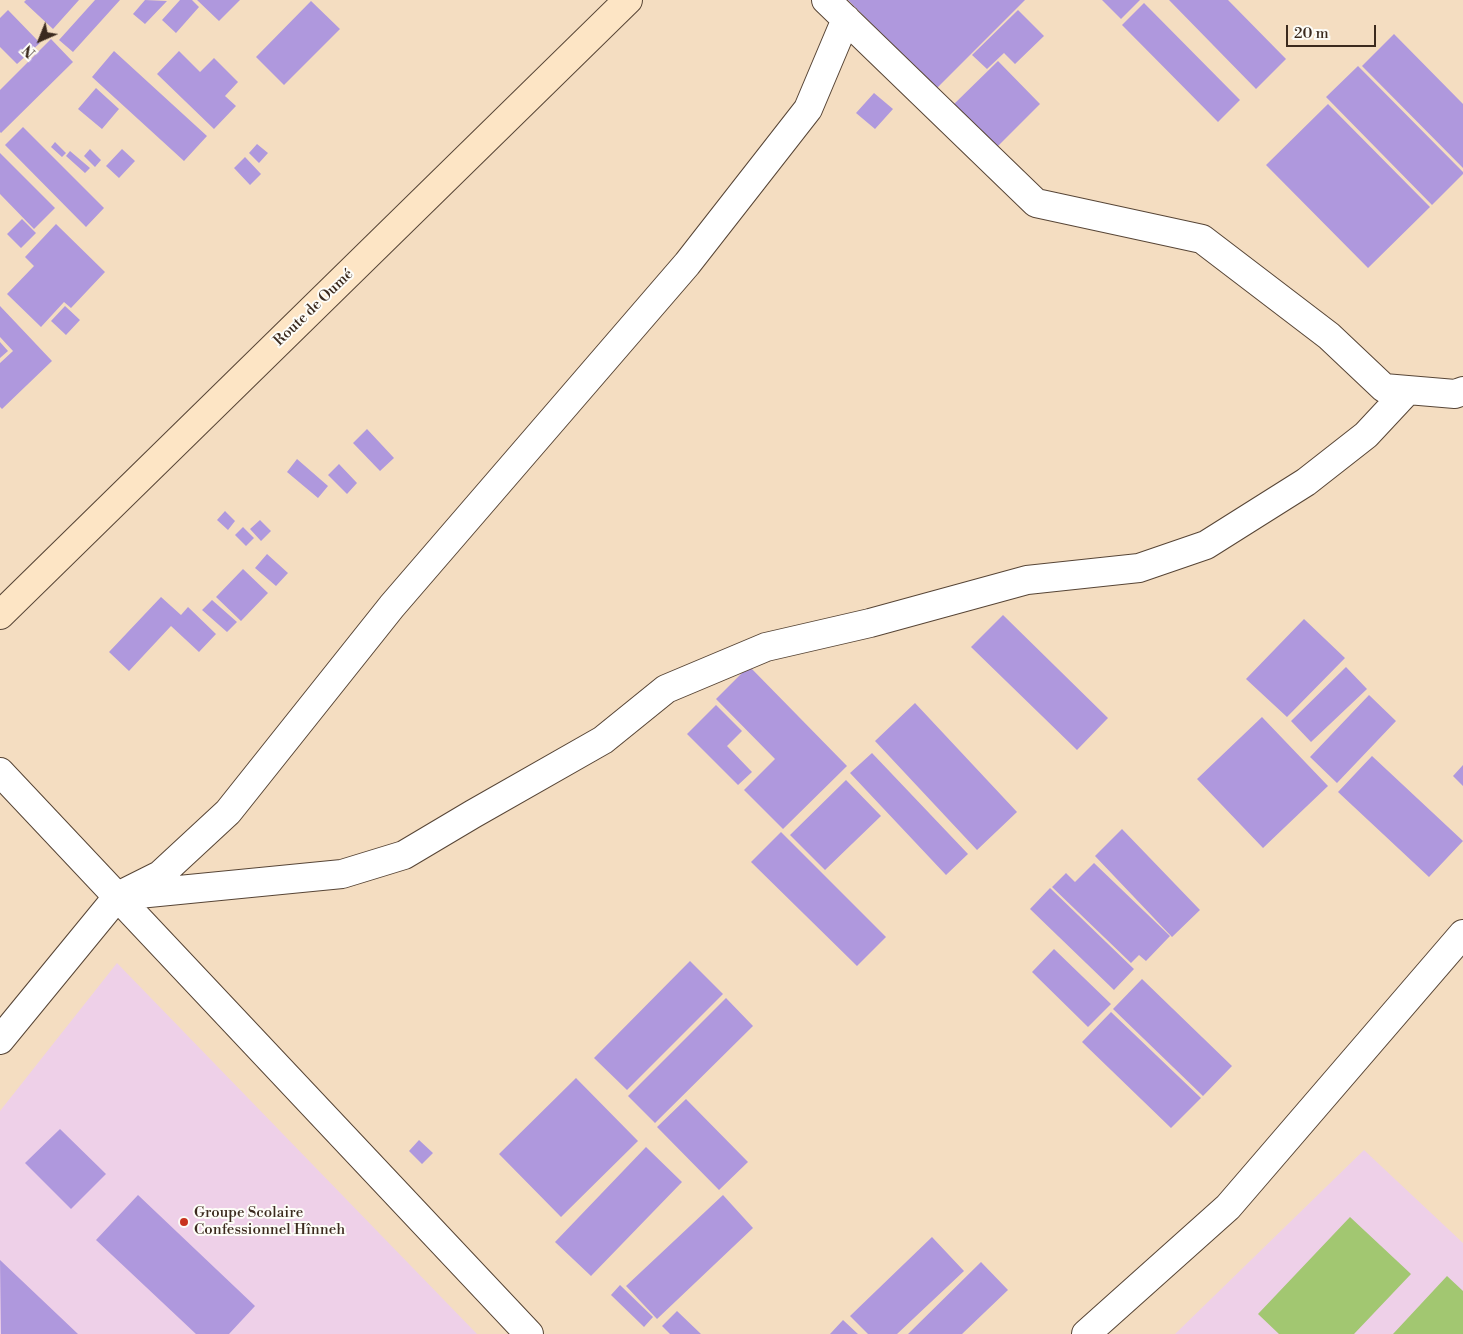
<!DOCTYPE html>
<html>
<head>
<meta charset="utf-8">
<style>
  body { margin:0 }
  #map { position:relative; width:1463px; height:1334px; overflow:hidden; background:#f4ddc1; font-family:"Libre Bodoni",serif }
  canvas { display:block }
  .north { position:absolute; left:15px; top:15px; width:50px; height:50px; -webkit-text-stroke:4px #fdfcf7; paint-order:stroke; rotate:224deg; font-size:14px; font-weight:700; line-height:20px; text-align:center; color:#3b2a1e }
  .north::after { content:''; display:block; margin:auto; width:18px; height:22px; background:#3b2a1e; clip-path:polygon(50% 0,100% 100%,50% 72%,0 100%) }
  .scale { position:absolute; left:1286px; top:25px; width:90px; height:22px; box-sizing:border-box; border:2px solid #3b2a1e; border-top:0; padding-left:6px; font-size:15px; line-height:18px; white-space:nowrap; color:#3b2a1e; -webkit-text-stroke:4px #fdfcf7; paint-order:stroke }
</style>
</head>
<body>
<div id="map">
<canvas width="1463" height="1334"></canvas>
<div class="north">N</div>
<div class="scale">20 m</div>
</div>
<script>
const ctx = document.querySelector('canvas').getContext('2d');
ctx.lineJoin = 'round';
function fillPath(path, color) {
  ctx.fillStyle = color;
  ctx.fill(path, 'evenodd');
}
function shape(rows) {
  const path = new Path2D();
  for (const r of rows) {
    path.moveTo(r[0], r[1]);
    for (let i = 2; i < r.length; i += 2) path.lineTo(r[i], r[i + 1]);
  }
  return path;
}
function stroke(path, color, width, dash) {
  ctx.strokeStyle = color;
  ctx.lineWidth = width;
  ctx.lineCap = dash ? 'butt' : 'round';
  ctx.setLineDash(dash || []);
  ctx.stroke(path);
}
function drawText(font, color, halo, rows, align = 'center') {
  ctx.font = font + ' "Libre Bodoni",serif';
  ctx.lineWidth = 4;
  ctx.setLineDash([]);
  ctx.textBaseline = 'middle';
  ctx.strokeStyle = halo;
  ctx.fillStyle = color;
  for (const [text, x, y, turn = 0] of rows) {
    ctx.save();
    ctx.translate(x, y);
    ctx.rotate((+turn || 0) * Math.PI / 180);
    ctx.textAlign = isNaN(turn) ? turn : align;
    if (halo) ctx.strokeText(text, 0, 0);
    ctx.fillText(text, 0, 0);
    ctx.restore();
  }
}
fillPath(shape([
  [117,963,477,1334,0,1334,0,1111],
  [1364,1150,1463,1243,1463,1334,1175,1334]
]), '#eed0e8');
fillPath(shape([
  [1350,1217,1411,1274,1354,1334,1279,1334,1258,1314],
  [1447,1276,1463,1291,1463,1334,1393,1334]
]), '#a2c771');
fillPath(shape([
  [26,0,79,0,53,29,24,2],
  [95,0,120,0,73,52,59,40],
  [145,0,167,1,145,24,133,14],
  [180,0,192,0,199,7,176,33,162,20],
  [197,0,240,0,219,21],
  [848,0,1025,0,936,89],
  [1102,0,1140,0,1121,19],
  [1169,0,1228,0,1286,59,1256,89],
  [311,1,340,29,284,85,256,57],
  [1144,3,1240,100,1218,122,1122,25],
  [8,10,40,43,17,64,0,47,0,18],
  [1018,10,1044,36,1015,64,1004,53,987,69,972,55],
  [1394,34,1463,104,1463,168,1362,66],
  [51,39,73,62,1,133,0,132,0,90],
  [114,51,207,136,184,161,92,77],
  [179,51,200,72,214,58,238,82,225,96,236,106,214,129,157,74],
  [998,61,1040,104,995,149,952,106],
  [1358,66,1463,172,1463,174,1432,205,1326,97],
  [96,88,119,109,102,129,78,109],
  [874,93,893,109,875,129,856,113],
  [1328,104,1430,207,1368,268,1266,165],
  [23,127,104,208,86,227,5,145],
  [55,142,66,153,62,157,51,147],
  [257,144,268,153,259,163,249,153],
  [90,149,101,160,95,167,84,156],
  [122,149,135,161,119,178,106,166],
  [70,151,90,168,85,173,66,156],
  [0,153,55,208,34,229,0,194],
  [245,157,261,174,250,185,234,168],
  [22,219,36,233,21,248,7,234],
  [56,224,105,272,71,308,64,302,41,327,7,294,34,266,25,257],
  [0,306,52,361,2,409,0,407,0,363,13,351,0,337],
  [65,306,80,320,66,335,51,321],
  [0,342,8,351,0,358],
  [367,429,394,458,380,471,353,443],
  [297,459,328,486,318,498,287,472],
  [339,464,357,483,347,494,328,475],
  [225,511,235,521,228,530,217,520],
  [260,520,271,531,261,541,250,529],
  [243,527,254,538,246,546,235,535],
  [267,554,288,573,276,586,255,568],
  [243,569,268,593,241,621,216,597],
  [161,597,181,615,188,607,216,634,199,652,171,626,129,671,109,652],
  [212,600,237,622,227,632,202,610],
  [1003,615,1108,718,1077,750,971,647],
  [1304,619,1345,658,1287,717,1246,679],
  [749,666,847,766,783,829,744,790,775,759,716,699],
  [1346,667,1367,689,1311,742,1291,721],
  [1369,695,1396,721,1337,783,1310,757],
  [915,703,1017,812,977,850,875,741],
  [716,705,742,731,727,746,752,772,738,785,687,734],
  [1262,717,1328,786,1263,848,1197,779],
  [872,753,968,854,946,875,850,773],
  [1372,756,1463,841,1429,877,1338,792],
  [1463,765,1463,786,1453,776],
  [846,780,881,816,825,870,790,835],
  [1122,829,1200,910,1172,937,1095,856],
  [781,832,886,937,857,966,751,862],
  [1094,863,1170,936,1146,961,1139,955,1131,963,1052,887,1066,873,1075,882],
  [1050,888,1134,969,1114,990,1030,909],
  [1054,949,1111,1004,1088,1027,1032,972],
  [690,961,723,994,627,1090,594,1058],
  [1142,979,1232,1066,1203,1096,1113,1009],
  [726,998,753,1026,655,1123,628,1096],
  [1111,1012,1201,1098,1171,1128,1082,1042],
  [576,1078,638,1141,561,1217,499,1154],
  [686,1099,748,1162,719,1190,657,1127],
  [60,1129,106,1174,71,1209,25,1163],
  [419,1140,433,1153,422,1164,409,1151],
  [646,1147,682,1182,591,1276,555,1242],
  [138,1195,255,1306,229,1334,196,1334,96,1240],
  [723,1195,753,1228,657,1319,626,1286],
  [932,1237,964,1271,897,1334,868,1334,850,1316],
  [0,1260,78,1334,1,1334],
  [981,1262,1008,1290,962,1334,908,1334],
  [620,1285,653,1317,644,1327,611,1295],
  [677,1311,701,1334,670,1334,662,1326],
  [843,1320,858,1334,830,1334]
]), '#af98dd');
const street = shape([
  [826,0,1036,203,1202,239,1329,336,1384,388,1455,394,1463,391],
  [0,772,529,1334],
  [118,896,342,874,404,855,473,814,603,740,666,689,766,647,870,623,1027,580,1139,568,1206,545,1306,482,1366,435,1408,390],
  [0,1040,118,896,160,875,228,812,392,606,687,264,808,109,846,19],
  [1086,1334,1228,1207,1463,934]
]);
const secondary = shape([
  [0,615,628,0]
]);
stroke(street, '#574536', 30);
stroke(secondary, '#574536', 30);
stroke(street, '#fff', 28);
stroke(secondary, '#fde5c5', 28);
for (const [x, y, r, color] of [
  [184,1222,5,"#c8321e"]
]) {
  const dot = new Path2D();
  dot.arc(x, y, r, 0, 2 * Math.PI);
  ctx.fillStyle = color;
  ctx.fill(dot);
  stroke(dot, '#fdfcf7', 2);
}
drawText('15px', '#3b2a1e', '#fdfcf7', [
  ["Route de Oumé",314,308,-44]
]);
drawText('15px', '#3b2a1e', '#fdfcf7', [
  ["Groupe Scolaire",194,1213],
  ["Confessionnel Hînneh",194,1230]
], 'left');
</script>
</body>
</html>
